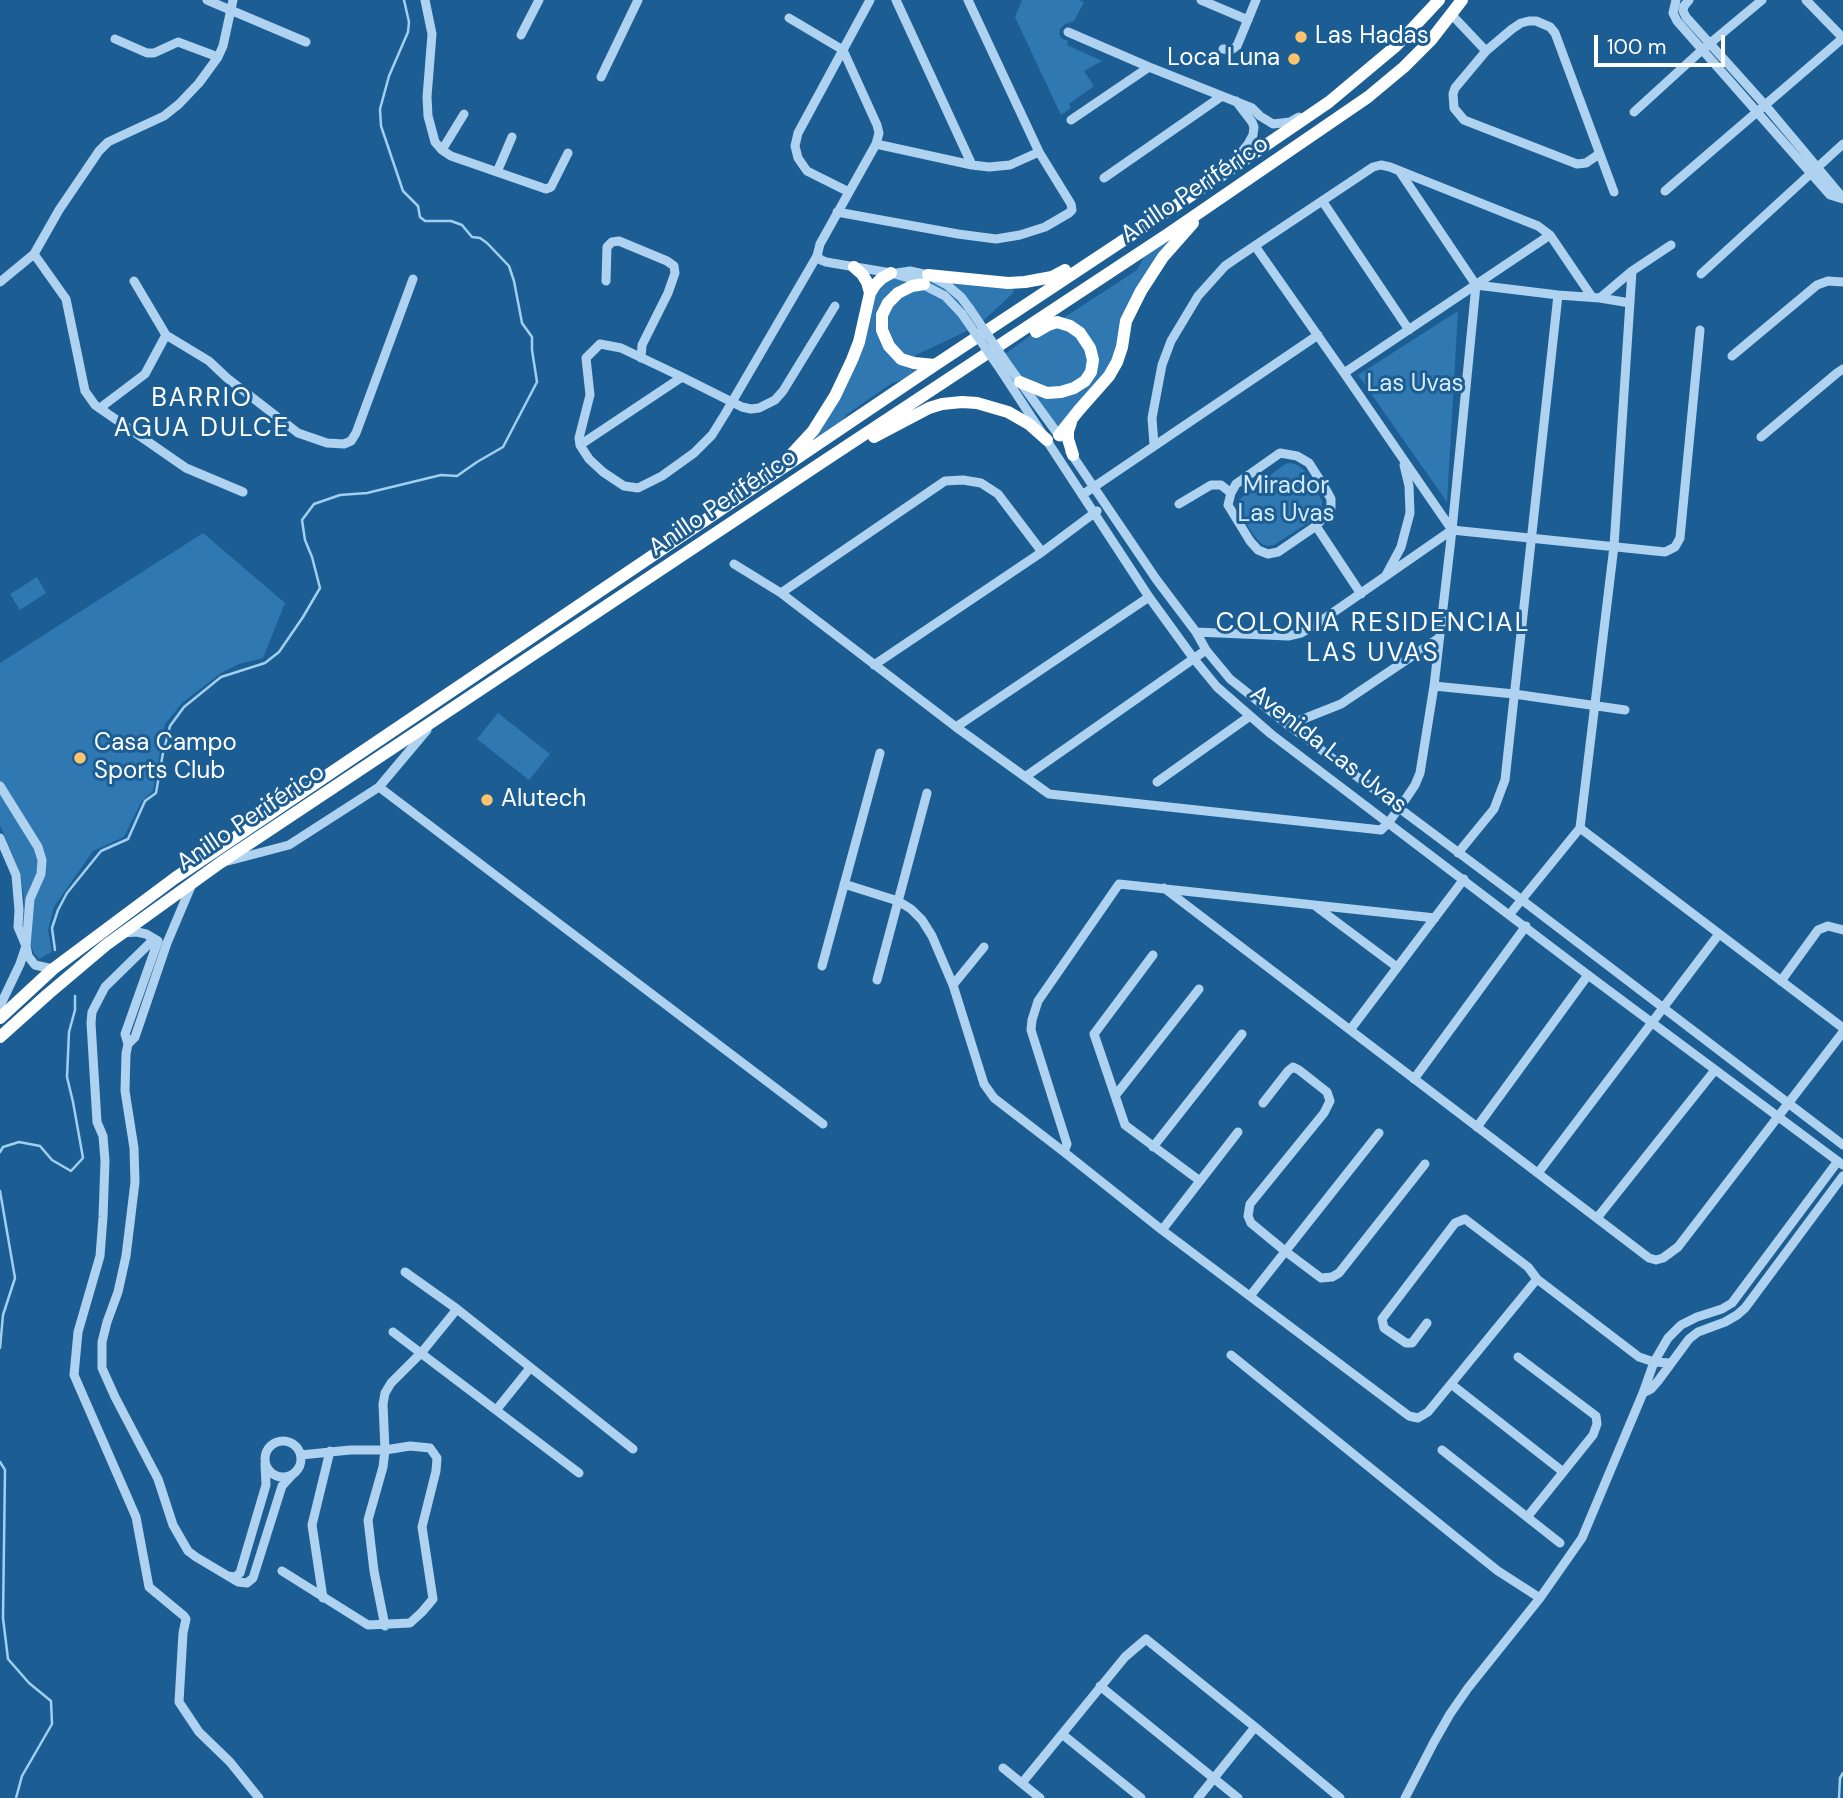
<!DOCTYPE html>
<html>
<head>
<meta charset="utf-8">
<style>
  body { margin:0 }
  #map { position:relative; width:1843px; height:1798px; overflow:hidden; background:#1c5e93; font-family:"DM Sans",sans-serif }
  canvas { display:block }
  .scale { position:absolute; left:1594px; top:35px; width:131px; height:32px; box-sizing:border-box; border:4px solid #fff; border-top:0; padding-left:9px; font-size:21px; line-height:24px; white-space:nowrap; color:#fff; -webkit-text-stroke:5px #1c5e93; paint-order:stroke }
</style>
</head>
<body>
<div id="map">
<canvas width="1843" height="1798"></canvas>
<div class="scale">100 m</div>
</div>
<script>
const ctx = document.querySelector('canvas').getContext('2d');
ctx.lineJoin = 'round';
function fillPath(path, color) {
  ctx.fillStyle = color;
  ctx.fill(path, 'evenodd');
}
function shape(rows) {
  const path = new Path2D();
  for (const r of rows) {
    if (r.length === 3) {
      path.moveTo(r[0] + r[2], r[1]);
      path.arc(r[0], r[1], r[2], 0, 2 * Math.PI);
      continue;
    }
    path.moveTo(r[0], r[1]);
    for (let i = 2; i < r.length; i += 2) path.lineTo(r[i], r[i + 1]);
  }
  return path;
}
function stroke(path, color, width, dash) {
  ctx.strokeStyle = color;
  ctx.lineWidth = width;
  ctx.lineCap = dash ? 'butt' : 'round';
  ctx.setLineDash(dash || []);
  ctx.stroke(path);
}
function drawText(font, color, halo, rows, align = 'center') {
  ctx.font = font + ' "DM Sans",sans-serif';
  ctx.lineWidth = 6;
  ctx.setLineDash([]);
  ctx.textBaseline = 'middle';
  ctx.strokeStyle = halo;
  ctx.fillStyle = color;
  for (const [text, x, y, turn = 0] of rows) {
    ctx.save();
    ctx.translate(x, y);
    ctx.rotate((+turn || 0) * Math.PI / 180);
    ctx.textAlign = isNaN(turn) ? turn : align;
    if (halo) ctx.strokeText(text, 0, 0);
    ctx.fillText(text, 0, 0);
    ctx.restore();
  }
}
fillPath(shape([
  [1022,0,1079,0,1084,2,1074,21,1065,24,1060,29,1059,34,1062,39,1068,41,1067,45,1102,61,1084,71,1094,86,1069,104,1071,108,1061,115,1015,17],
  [1168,234,1175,244,1141,291,1117,362,1059,435,1002,356,1030,336,1048,325,1057,322,1137,270,1150,246],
  [891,273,1015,282,1013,293,984,320,967,331,916,355,914,363,920,375,892,383,846,415,836,432,821,442,813,431,835,396,870,293],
  [1458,311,1447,502,1358,375],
  [1291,463,1297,465,1304,470,1322,501,1322,511,1317,517,1274,545,1268,546,1262,544,1256,538,1238,512,1237,506,1239,500,1247,493,1285,464],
  [203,533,285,603,263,658,239,664,221,673,182,703,165,724,153,791,141,802,124,837,93,851,54,907,48,930,52,952,39,959,34,953,23,928,24,898,20,872,0,825,0,663],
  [37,577,46,593,20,610,10,594],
  [498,713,550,754,529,780,477,739]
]), '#3078b1');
stroke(shape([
  [55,950,52,928,58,910,67,893,101,851,128,839,145,801,156,793,163,753,170,726,184,707,221,677,265,663,279,652,303,617,320,588,312,557,305,540,302,520,314,504,340,495,367,493,441,475,457,476,477,462,503,447,537,382,532,350,532,337,522,323,514,281,509,266,487,243,480,238,472,237,462,225,451,221,425,221,420,217,418,206,403,191,381,126,380,109,389,76,408,32,409,22,404,0],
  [0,1152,3,1147,19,1142,40,1146,52,1160,71,1171,83,1158,73,1102,67,1077,69,1032,75,1010,75,996],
  [0,1191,15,1278,3,1315,0,1348],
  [0,1462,5,1470,3,1618,8,1659,29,1683,51,1701,52,1724,22,1776,16,1798],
  [1839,1798,1840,1778,1843,1773]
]), '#a1cff0', 2.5);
stroke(shape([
  [207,0,306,42],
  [425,0,432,34,427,97,428,116,435,142,442,150,451,156,546,189,551,187,568,153],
  [896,0,972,165],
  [1201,0,1248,20],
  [1676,0,1673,13,1677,21,1830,195,1843,199],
  [1689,0,1684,6,1683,11,1686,17,1765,105,1843,198],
  [1806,0,1843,38],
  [1452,15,1486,51],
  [789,18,843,50,877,125,879,133,876,144,820,244,817,256,732,402,725,414,712,435,694,453,662,476,638,488,624,486,603,472,589,459,580,445,579,438,590,395,586,358,600,344,621,348,682,377,742,407,751,409,759,408,775,400,783,391,835,306],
  [1068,32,1149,67,1252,108,1260,116,1273,124,1290,122,1299,117],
  [521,35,539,0],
  [115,39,147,53,154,53,178,42,218,57],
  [1223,49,1231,50,1237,46,1256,0],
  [601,77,638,0],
  [1634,112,1702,50,1762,0],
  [1071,120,1149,67],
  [876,144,972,165,989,167,1010,165,1039,152],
  [442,150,464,114],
  [1599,154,1586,163,1577,164,1464,120,1454,108,1453,94,1455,88,1486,51,1512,29,1521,23,1529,21,1536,21,1550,27,1555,33,1614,192],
  [1233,163,1248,144,1253,135,1254,127,1252,122,1236,101],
  [497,172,512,137],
  [1400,172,1476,285,1452,530,1434,686,1420,773,1415,785,1405,800],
  [1104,178,1222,96],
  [1665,191,1843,38],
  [849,192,807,171,798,158,795,146,798,133,870,0],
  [1323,202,1409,330],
  [837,212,958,234,996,239,1020,235,1045,227,1069,213,1072,210,1071,204,1039,152,968,0],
  [1255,246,1344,373,1452,530],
  [34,254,66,299,85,391,95,405,186,468,243,492],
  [817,256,821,260,826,262,891,273,912,279,945,296,962,314],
  [897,273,910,271,928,275,947,285,961,297,970,309],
  [1701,274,1843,144],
  [134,281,166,335,209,361,227,378,298,433,327,443,344,444,351,441,356,433,413,279],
  [606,281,607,247,612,242,619,241,667,261,674,266,675,273,668,293,642,345,641,358],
  [0,282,34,254,59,210,99,151,108,142,164,116,179,104,199,83,218,57,223,46,233,0],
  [1476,285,1558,295,1600,298,1630,303],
  [1600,298,1632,271,1671,245],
  [1732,356,1817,285,1828,281,1843,282],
  [1010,368,1060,437],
  [1002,372,1149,597,1194,659,1217,687,1271,734,1588,975,1843,1165],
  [1344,373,1550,235],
  [100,408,145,374,166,335],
  [1761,437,1837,373,1843,369],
  [580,445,682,377],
  [1154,445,1152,418,1162,365,1171,341,1198,296,1225,266,1238,257,1373,167,1381,165,1390,167,1538,226,1550,235,1592,297],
  [1070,452,1156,579,1196,632,1206,650,1230,679,1288,725,1522,900,1843,1145],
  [1280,453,1297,456,1309,463,1325,488,1331,499,1331,509,1316,526,1278,552,1268,554,1258,550,1250,541,1228,505,1231,493,1236,484,1280,453],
  [1082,495,1318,335],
  [1179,504,1211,485,1221,485,1231,493],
  [1316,526,1361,594],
  [734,564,781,593,956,727,1049,794,1381,830,1389,822,1399,808],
  [1386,575,1401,547,1410,513,1409,486,1404,465],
  [781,593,945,481,963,480,981,483,998,494,1042,552],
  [1196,632,1288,636,1301,633,1318,623,1452,530,1665,552,1675,547,1680,538,1700,330],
  [874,665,1042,552,1097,511],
  [1434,686,1514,694,1625,710],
  [1288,725,1341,704,1439,638],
  [956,727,1149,597],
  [1025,777,1206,650],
  [1157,782,1250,716],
  [0,786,38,847,42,860,41,874,30,899,26,946,20,964,0,1006],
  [379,787,823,1124],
  [1580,828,1843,1028],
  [0,838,16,875,19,910,18,927,26,946,28,956,35,965,53,969],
  [1458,853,1494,809,1505,780,1558,295],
  [228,861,289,845,379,787,427,730],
  [844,884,898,901,911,909,922,920,932,936,953,985,984,1084,994,1098,1064,1152,1162,1230,1409,1416,1418,1418,1428,1412,1537,1279],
  [1164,888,1649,1258,1656,1260,1663,1258,1678,1247,1843,1032],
  [1314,905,1397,967],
  [1510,914,1580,828,1614,546,1632,271],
  [122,933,137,932,146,934,158,941],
  [154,939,105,987,92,1012,91,1023,97,1122,103,1136,105,1161,103,1217,100,1256,78,1332,74,1375,136,1517,149,1587,184,1616,186,1619,183,1633,179,1702,199,1732,230,1762,259,1798],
  [158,941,125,1034,128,1044,126,1054,125,1091,134,1148,135,1182,126,1256,118,1292,107,1322,102,1342,102,1368,115,1397,158,1479,173,1525,188,1551,196,1557,238,1582,247,1583,253,1578,282,1486,292,1475],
  [1153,955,1094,1034,1125,1125,1200,1181],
  [822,966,880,753],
  [877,980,927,793],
  [1781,981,1818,930,1828,926,1843,930],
  [953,985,984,947],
  [1350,1030,1464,879],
  [128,1044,135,1037,167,943,192,884],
  [1414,1079,1526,926],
  [1115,1096,1199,989],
  [1263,1103,1288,1071,1293,1067,1299,1070,1327,1092,1330,1101,1324,1113,1250,1204,1248,1216,1251,1223,1285,1251,1321,1278,1332,1277,1339,1273,1425,1164],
  [1477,1127,1588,975],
  [1153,1147,1242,1034],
  [1064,1152,1067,1144,1031,1030,1032,1020,1038,1001,1119,884,1435,918],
  [1538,1173,1719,934],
  [1597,1218,1715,1070],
  [1162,1230,1238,1132],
  [405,1272,457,1309,633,1449],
  [1250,1296,1379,1133],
  [1427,1323,1412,1343,1406,1343,1384,1328,1382,1319,1455,1223,1465,1219,1528,1267,1537,1279,1639,1357,1654,1362,1670,1363],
  [393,1332,579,1473],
  [1231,1355,1458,1539,1498,1571,1540,1598],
  [1518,1357,1596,1416,1597,1424,1593,1435,1528,1516],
  [1451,1384,1562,1471],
  [1643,1393,1651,1389,1658,1381,1689,1339,1698,1332,1725,1322,1737,1315,1745,1308,1843,1176],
  [497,1409,530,1368],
  [283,1459,18],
  [1442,1450,1560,1543],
  [282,1571,368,1625,410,1623,422,1612,433,1599,422,1527,436,1471,437,1458,430,1448,410,1446,385,1450,350,1450,301,1455],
  [228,1576,235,1577,240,1573,266,1485,265,1464],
  [323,1598,312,1525,330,1451],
  [385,1626,374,1571,368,1520,383,1467,385,1450,383,1404,385,1393,391,1383,422,1352,457,1309],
  [1100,1686,1238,1798],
  [1062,1734,1141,1798],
  [1003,1768,1040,1798],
  [1022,1783,1125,1657,1146,1639,1255,1727,1340,1798],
  [1198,1798,1255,1727],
  [1405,1798,1434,1742,1450,1714,1468,1688,1540,1598,1582,1538,1643,1393,1654,1362,1668,1338,1681,1325,1697,1317,1722,1309,1732,1303,1838,1161]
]), '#aed2ef', 9);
stroke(shape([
  [854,267,862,274,867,282,870,293],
  [928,275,1008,283,1025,282,1052,277,1065,270],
  [924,284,912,286,898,293,888,303,882,315,882,330,889,346,901,359,914,363,935,365],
  [1020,382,1047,393,1061,392,1074,388,1085,381,1091,372,1093,360,1090,348,1080,333,1070,326,1057,322,1048,325,1036,332],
  [1071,422,1068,431,1068,439,1073,455],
  [1059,435,1079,410,1109,376,1117,362,1122,347,1126,321,1141,291,1163,257,1193,223],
  [874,437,929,408,942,404,962,402,977,403,1008,412,1029,424,1047,440],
  [788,458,813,431,835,396,852,360,859,342,870,293,875,285,882,278,891,273],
  [0,1018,53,969,175,878,935,365,1225,173,1329,102,1396,46,1439,0],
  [0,1037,48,994,106,945,220,863,821,463,1168,234,1368,97,1404,67,1431,40,1462,0]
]), '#fff', 12);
stroke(shape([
  [970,309,1010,368],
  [962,314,1002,372]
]), '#aed2ef', 9);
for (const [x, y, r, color] of [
  [1301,37,7,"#fec36c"],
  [1294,59,7,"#fec36c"],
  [80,758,7,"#fec36c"],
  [487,800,7,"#fec36c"]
]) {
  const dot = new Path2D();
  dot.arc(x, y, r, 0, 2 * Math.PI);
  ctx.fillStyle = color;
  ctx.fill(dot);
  stroke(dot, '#1c5e93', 2.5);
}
drawText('24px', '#fff', '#1c5e93', [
  ["Las Hadas",1315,37],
  ["Loca Luna",1280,59,"right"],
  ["Casa Campo",94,744],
  ["Sports Club",94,772],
  ["Alutech",501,800]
], 'left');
drawText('24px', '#fff', '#1c5e93', [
  ["Anillo Periférico",1195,190,-34],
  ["Anillo Periférico",723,503,-34],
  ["Avenida Las Uvas",1328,750,38],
  ["Anillo Periférico",251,818,-34]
]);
drawText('24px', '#d4eafa', '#1c5e93', [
  ["Las Uvas",1415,385],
  ["Mirador",1286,487],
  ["Las Uvas",1286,515]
]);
ctx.letterSpacing = '2px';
drawText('26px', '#fff', '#1c5e93', [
  ["BARRIO",202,399],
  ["AGUA DULCE",202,429],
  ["COLONIA RESIDENCIAL",1373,624],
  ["LAS UVAS",1373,654]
]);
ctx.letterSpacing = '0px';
</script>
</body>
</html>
